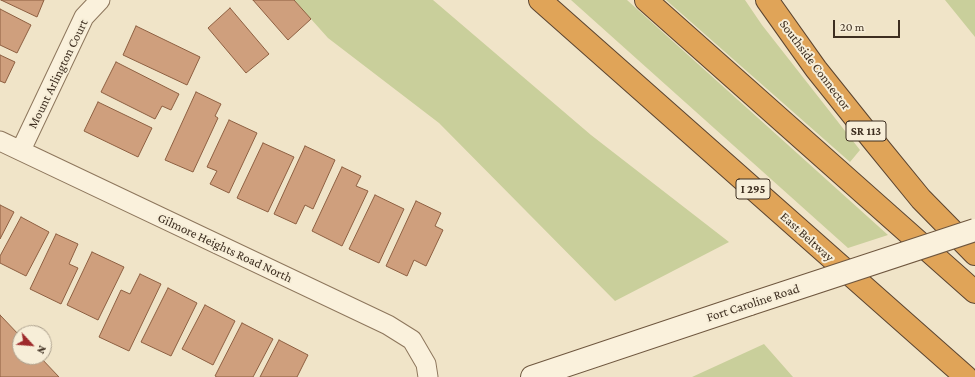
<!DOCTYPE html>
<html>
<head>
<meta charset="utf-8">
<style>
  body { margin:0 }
  #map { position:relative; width:975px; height:377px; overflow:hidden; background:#f0e4c8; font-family:"Crimson Pro",serif }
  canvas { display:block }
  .north { position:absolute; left:12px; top:325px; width:40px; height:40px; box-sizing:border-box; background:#f7eed8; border:1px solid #ada18e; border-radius:50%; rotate:116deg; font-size:11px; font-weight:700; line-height:16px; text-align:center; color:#3d2e20 }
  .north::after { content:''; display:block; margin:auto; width:14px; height:18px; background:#9e2a2b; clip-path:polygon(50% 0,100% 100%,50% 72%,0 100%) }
  .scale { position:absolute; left:833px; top:20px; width:67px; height:18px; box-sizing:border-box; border:2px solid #3d2e20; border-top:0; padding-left:5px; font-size:12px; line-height:14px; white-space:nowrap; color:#3d2e20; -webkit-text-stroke:3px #f7eed8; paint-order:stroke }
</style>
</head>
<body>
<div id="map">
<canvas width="975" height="377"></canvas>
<div class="north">N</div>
<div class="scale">20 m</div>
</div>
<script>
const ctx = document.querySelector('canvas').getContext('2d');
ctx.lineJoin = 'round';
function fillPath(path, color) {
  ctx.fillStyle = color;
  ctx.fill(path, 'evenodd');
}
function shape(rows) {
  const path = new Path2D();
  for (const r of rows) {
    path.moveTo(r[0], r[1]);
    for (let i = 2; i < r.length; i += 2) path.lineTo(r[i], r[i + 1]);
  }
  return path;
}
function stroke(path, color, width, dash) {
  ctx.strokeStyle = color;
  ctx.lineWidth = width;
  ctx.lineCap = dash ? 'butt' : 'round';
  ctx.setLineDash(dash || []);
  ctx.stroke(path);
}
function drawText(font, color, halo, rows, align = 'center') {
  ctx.font = font + ' "Crimson Pro",serif';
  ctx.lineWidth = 4;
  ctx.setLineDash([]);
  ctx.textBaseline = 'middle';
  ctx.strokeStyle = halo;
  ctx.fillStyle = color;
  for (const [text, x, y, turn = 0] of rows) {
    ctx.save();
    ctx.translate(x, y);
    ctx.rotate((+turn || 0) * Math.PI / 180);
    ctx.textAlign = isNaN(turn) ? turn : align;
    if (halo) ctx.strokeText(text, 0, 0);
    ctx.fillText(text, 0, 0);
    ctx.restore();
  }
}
fillPath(shape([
  [294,0,433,0,591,135,729,242,615,301,439,123,328,38],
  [571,0,627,0,888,235,848,248],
  [666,0,745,0,762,25,860,150,850,162],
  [945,0,975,0,975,37],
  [764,344,793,377,692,377]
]), '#c9cf9b');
const building = shape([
  [1,0,44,0,37,17,1,0],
  [253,0,294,0,311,19,288,40,253,0],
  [230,8,269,54,246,73,208,28,230,8],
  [0,9,31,25,17,53,0,45,0,9],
  [136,26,200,57,187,85,123,55,136,26],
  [0,55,15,62,5,83,0,81,0,55],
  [116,62,179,94,171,110,162,106,155,119,101,92,116,62],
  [196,92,221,104,215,116,218,118,193,172,165,160,196,92],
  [98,102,152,128,138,157,84,131,98,102],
  [229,120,257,133,229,193,210,184,217,171,207,167,229,120],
  [263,143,294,157,268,212,237,198,263,143],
  [305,146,335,160,313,209,305,205,296,224,274,214,305,146],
  [342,167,361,176,356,186,368,191,342,246,312,231,342,167],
  [375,195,404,209,379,263,349,249,375,195],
  [416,201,441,213,435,226,443,230,426,266,414,260,407,276,386,266,416,201],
  [0,205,14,212,0,239,0,205],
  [21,217,49,232,26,276,0,263,0,256,21,217],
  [56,234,78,244,69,264,78,268,61,304,30,289,56,234],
  [92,252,124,267,98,320,67,305,92,252],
  [140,274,161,284,129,351,99,337,121,290,130,294,140,274],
  [168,288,197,303,171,356,141,342,168,288],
  [205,305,235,321,213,365,182,349,205,305],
  [0,315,20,336,20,357,40,357,59,377,0,377,0,315],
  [242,323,273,339,253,377,217,377,215,376,242,323],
  [279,340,308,355,297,377,260,377,279,340]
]);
fillPath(building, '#cf9f7d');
stroke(building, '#8d5f41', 1);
const street = shape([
  [0,141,388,325,412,340,426,364,428,377],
  [21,150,84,17,100,0]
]);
const secondary = shape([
  [532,377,750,304]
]);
const highway = shape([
  [540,0,966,377],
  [646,0,975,292],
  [767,0,816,69,872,139,921,199,975,254]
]);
stroke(street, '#8d765c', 21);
stroke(secondary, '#6f573f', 24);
stroke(highway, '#5b4430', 24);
stroke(street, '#faf1dc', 19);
stroke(secondary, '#faf1dc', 22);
stroke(highway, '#e0a458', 22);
const secondaryBridge = shape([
  [750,304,975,230]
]);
stroke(secondaryBridge, '#6f573f', 24, []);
stroke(secondaryBridge, '#faf1dc', 22);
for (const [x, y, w] of [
  [866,131,40],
  [753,189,34]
]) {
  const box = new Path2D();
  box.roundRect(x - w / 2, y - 10, w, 20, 3);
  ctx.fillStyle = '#f7eed8';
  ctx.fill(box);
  stroke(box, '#3d2e20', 1);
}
drawText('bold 12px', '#3d2e20', null, [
  ["SR 113",866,131],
  ["I 295",753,189]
]);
drawText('13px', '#3d2e20', '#f7eed8', [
  ["Southside Connector",815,65,53],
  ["Mount Arlington Court",58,74,-64],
  ["East Beltway",807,237,42],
  ["Gilmore Heights Road North",225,248,25],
  ["Fort Caroline Road",753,303,-18]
]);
</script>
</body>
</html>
